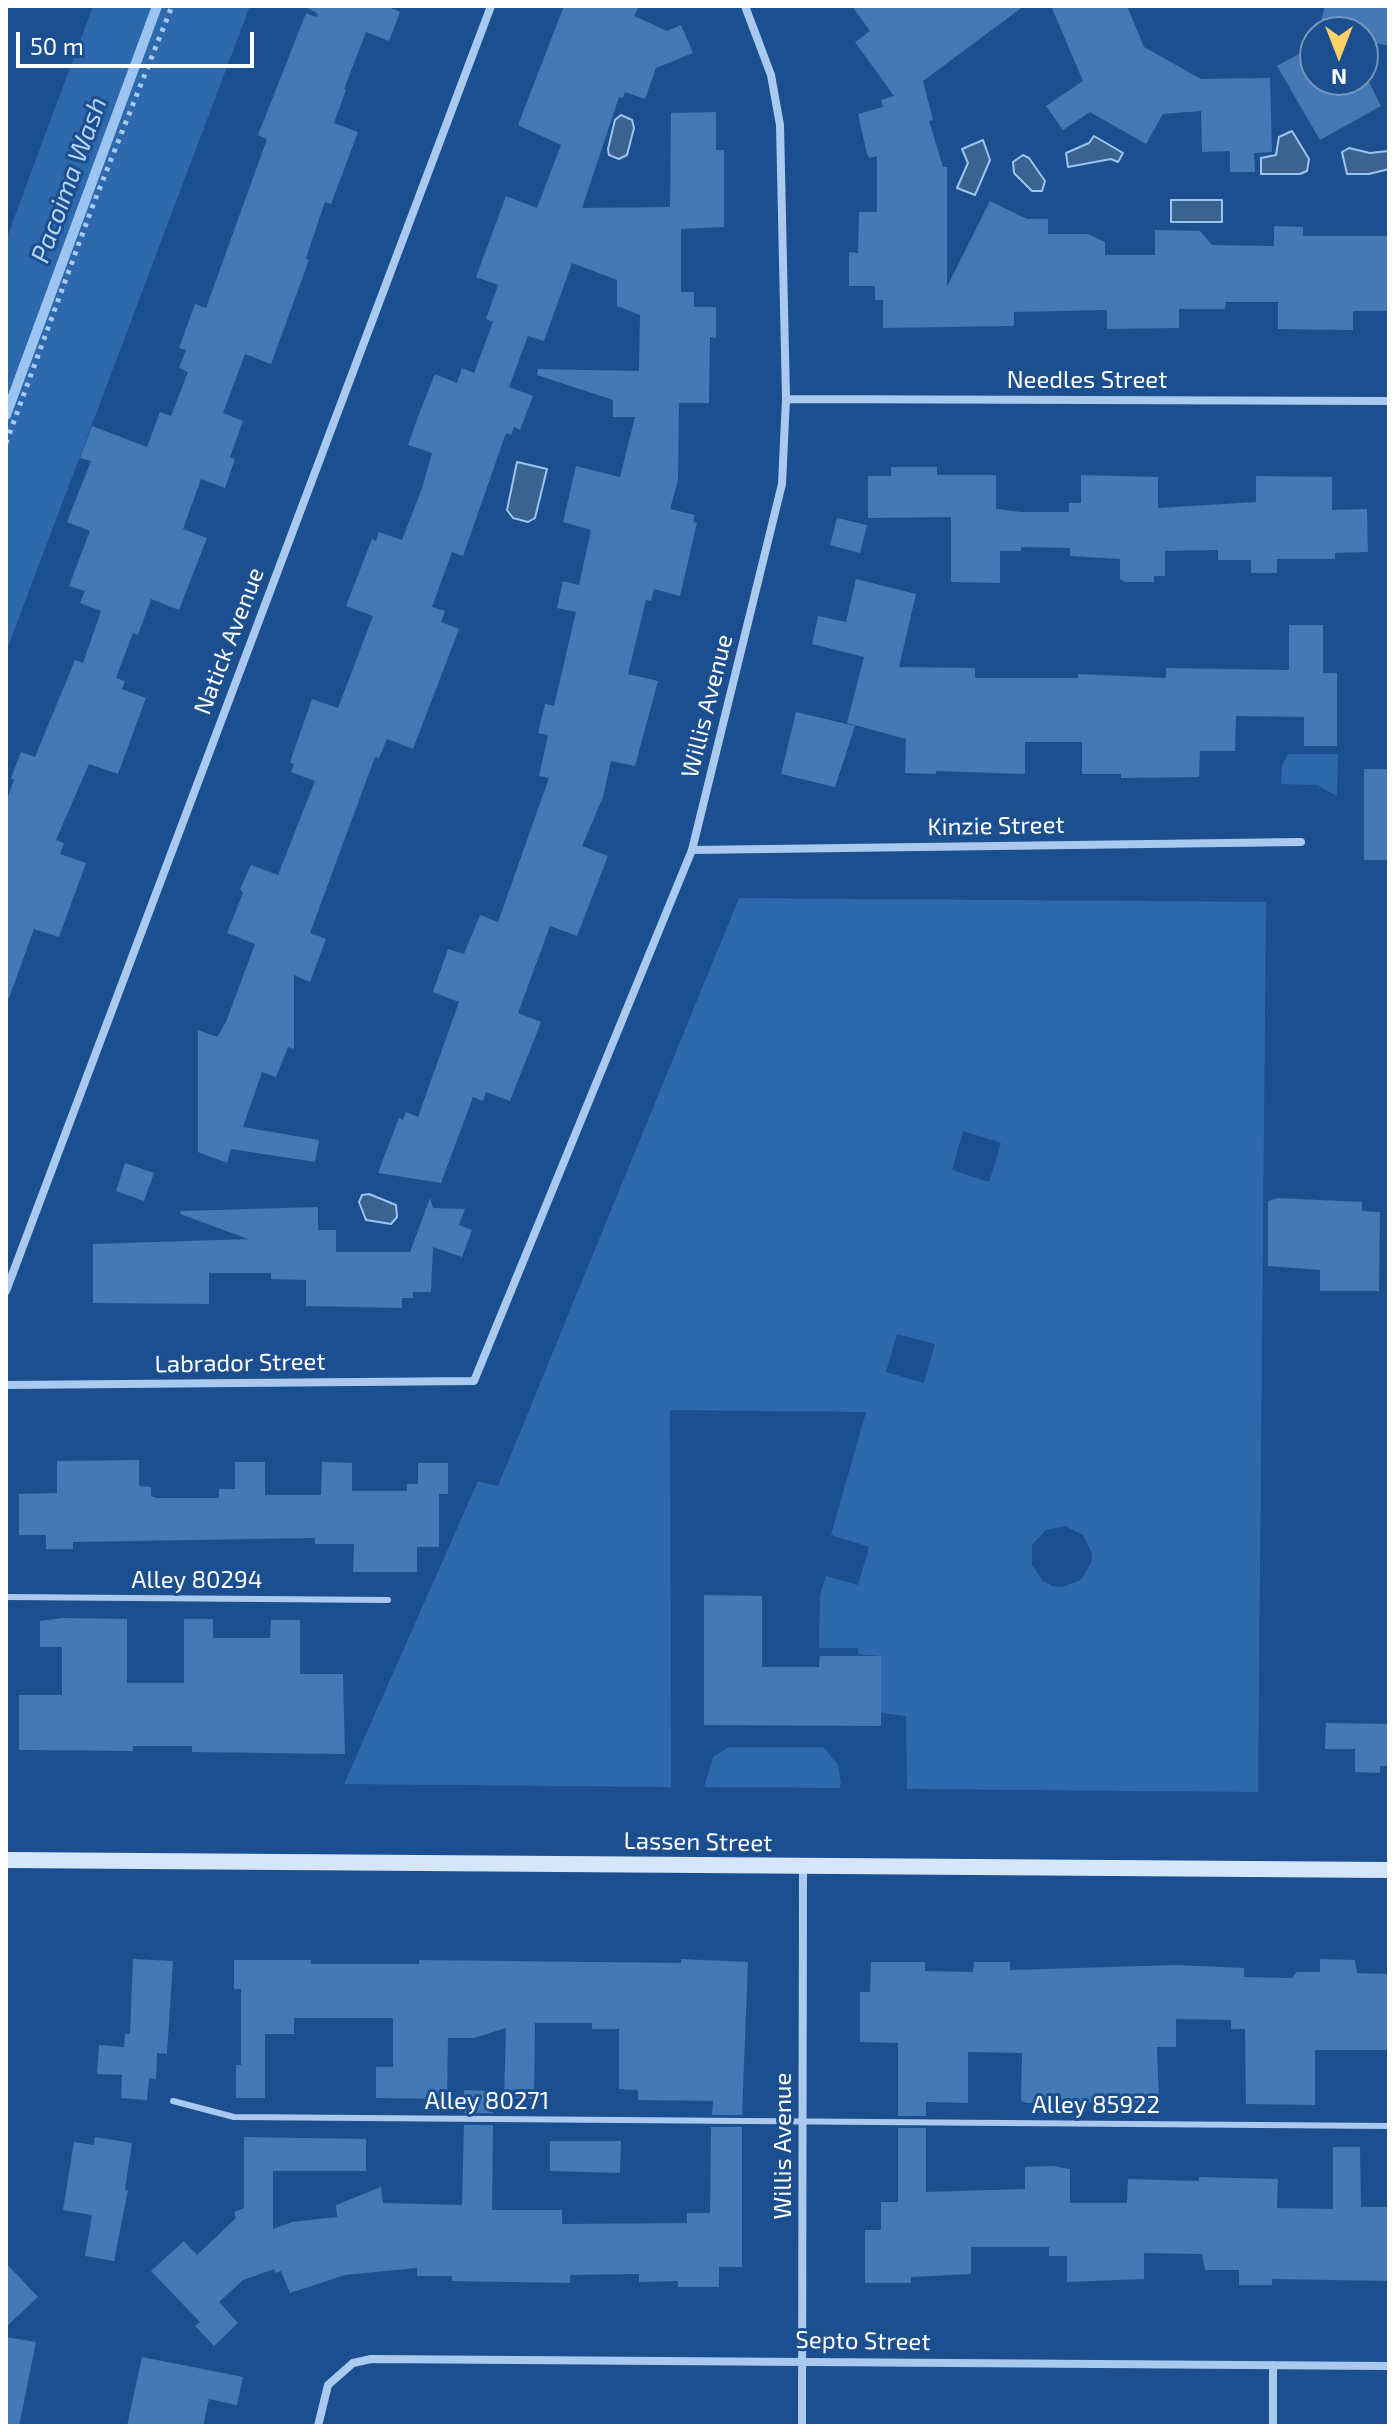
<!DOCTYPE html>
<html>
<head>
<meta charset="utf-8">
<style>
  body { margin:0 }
  #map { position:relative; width:1395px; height:2432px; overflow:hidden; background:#1b4f8f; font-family:"Exo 2",sans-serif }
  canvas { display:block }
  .frame { position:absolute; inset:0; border:8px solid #fff; pointer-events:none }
  .north { position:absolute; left:1299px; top:16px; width:80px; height:80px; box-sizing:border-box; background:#1b4f8f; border:2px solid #7695bc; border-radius:50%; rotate:180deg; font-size:22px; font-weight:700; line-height:32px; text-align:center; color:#fff }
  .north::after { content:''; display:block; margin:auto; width:28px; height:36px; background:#ffd166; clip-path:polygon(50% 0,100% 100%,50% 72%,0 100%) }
  .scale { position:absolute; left:16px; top:32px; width:238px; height:36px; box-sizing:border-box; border:4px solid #fff; border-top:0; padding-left:10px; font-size:24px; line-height:28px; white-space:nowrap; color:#fff; -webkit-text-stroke:6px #1b4f8f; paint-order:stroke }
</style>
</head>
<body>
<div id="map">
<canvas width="1395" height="2432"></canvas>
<div class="frame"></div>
<div class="north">N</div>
<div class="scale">50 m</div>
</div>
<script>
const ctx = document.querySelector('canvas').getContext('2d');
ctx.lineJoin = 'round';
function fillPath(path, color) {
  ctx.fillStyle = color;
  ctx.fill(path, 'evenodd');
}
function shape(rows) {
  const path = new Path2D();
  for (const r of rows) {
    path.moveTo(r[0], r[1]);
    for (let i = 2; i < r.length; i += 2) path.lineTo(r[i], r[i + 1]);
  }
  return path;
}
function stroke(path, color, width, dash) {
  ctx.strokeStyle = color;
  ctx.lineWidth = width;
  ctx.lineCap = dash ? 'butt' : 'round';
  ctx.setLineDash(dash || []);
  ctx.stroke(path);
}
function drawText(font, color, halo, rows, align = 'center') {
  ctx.font = font + ' "Exo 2",sans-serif';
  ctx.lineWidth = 6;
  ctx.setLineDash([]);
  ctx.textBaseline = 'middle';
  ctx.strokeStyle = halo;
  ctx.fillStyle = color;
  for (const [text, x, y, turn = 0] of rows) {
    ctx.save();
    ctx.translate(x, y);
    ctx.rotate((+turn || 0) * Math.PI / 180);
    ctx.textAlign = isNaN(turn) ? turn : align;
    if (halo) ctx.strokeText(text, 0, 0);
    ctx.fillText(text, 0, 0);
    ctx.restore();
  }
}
fillPath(shape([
  [93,6,250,6,6,652,6,240],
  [1288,754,1338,754,1337,796,1317,785,1281,784,1282,766],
  [739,898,1266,902,1258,1792,907,1789,906,1716,881,1713,881,1656,858,1654,858,1648,819,1648,820,1595,826,1576,858,1585,869,1547,831,1535,866,1412,670,1410,671,1787,344,1784,478,1481,498,1486],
  [963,1131,1001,1143,989,1182,952,1170],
  [897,1334,935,1344,924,1383,886,1372],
  [1065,1526,1083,1535,1092,1553,1091,1563,1081,1580,1062,1587,1052,1586,1043,1581,1032,1565,1032,1545,1046,1530],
  [729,1747,823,1747,838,1765,841,1783,839,1788,704,1787,713,1757]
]), '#2e69ad');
const water = shape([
  [621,115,632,120,634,128,627,155,619,159,609,155,608,149,615,120,621,115],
  [1292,131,1309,159,1307,171,1300,174,1261,174,1261,158,1276,155,1279,137,1292,131],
  [1094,136,1123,153,1118,162,1111,159,1068,167,1066,153,1089,143,1094,136],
  [983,140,990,160,975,195,957,188,968,163,962,149,983,140],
  [1349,148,1370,153,1388,151,1389,169,1369,174,1347,174,1342,152,1349,148],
  [1023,155,1029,158,1045,181,1042,191,1032,191,1014,173,1013,162,1023,155],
  [1171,200,1222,200,1222,222,1171,222,1171,200],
  [517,462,547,469,535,518,528,522,513,518,507,510,517,462],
  [369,1194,396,1205,397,1217,391,1224,366,1220,359,1202,362,1195,369,1194]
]);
fillPath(water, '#3c6290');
stroke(water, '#9cc4f0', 2);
stroke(shape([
  [6,415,157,6]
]), '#9cc4f0', 10);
fillPath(shape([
  [304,6,386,6,400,12,389,41,366,32,344,89,346,90,334,123,358,132,331,204,325,202,306,258,309,260,271,364,245,354,223,413,243,421,230,457,235,459,225,488,201,479,183,529,207,538,179,610,151,599,138,635,133,633,116,678,125,681,122,689,146,698,118,774,89,764,56,840,64,843,60,854,86,863,59,937,34,929,9,998,6,997,6,802,14,780,11,778,21,752,35,757,75,660,83,663,101,611,80,603,85,591,69,586,90,531,67,522,91,461,80,458,92,426,147,447,160,412,171,416,188,372,179,368,186,350,179,348,195,304,206,308,267,139,258,135,306,13,316,17,318,14],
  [564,6,639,6,634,16,667,31,681,25,693,53,656,68,645,99,625,92,623,98,619,97,582,208,670,207,671,113,716,112,716,150,724,150,724,227,681,229,681,292,694,292,694,307,716,307,716,338,710,337,709,403,679,403,678,480,670,509,695,515,693,522,697,523,680,596,654,589,651,601,646,600,628,674,658,681,635,766,611,761,603,797,582,846,608,856,577,936,550,926,518,1013,541,1022,510,1101,486,1092,483,1101,473,1097,441,1183,378,1173,399,1118,403,1120,406,1112,418,1117,459,1002,433,992,448,949,464,954,480,915,498,922,549,778,539,776,548,735,538,733,545,704,554,706,576,612,557,608,563,581,579,585,591,530,563,522,576,466,620,477,635,417,613,417,613,400,537,375,538,369,639,371,640,315,617,306,617,280,572,263,544,341,528,336,509,387,533,396,520,430,514,427,511,435,506,433,463,556,452,552,432,607,445,611,441,622,459,629,413,749,387,739,379,758,375,757,310,933,326,939,310,982,294,975,294,1049,288,1047,276,1077,262,1072,243,1127,319,1140,315,1162,231,1149,227,1163,198,1152,198,1030,217,1037,226,1022,255,944,227,933,243,893,240,889,251,865,278,875,315,781,291,772,294,764,290,762,312,699,338,708,373,616,346,606,372,539,376,541,379,532,402,540,422,488,432,453,408,445,419,414,435,374,457,383,462,368,474,373,493,322,486,319,498,285,476,277,506,196,537,208,561,145,518,125],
  [852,6,1024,6,923,81,933,120,929,121,943,167,947,167,947,287,990,201,1027,219,1048,219,1048,234,1088,234,1105,242,1105,255,1155,255,1155,230,1200,231,1212,245,1274,246,1274,226,1303,227,1303,236,1389,236,1389,311,1353,311,1353,330,1278,329,1278,302,1226,302,1225,309,1179,309,1179,328,1107,329,1107,310,1014,312,1014,326,883,328,883,300,875,300,875,286,849,286,849,252,858,253,859,212,877,212,877,156,870,158,867,154,858,114,883,107,881,100,894,96,855,42,870,31],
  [1051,6,1127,6,1144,47,1201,79,1270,78,1272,152,1254,153,1255,172,1230,172,1230,151,1202,152,1201,111,1163,114,1146,144,1090,112,1063,130,1046,106,1083,81],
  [1325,6,1389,6,1389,46,1363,40,1363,32,1318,32],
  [1315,45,1315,80,1368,80,1381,106,1320,140,1277,66],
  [891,467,937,467,937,475,996,475,996,509,1021,512,1069,512,1069,503,1081,503,1081,475,1158,477,1158,508,1256,502,1256,476,1332,477,1332,510,1367,509,1368,552,1335,553,1335,559,1277,559,1277,573,1251,573,1251,560,1218,560,1218,550,1165,551,1165,576,1154,576,1154,582,1125,582,1120,579,1120,559,1070,556,1070,548,1021,547,1021,551,1000,551,1000,583,951,582,951,517,868,518,868,476,891,476],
  [837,518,867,525,860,553,830,545],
  [856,579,916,594,899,667,975,668,975,678,1078,678,1078,674,1166,678,1166,668,1289,670,1289,625,1323,625,1323,673,1337,673,1337,746,1304,746,1304,717,1236,716,1235,751,1200,751,1199,777,1121,778,1121,774,1082,774,1082,742,1025,742,1025,774,936,771,936,774,905,773,906,739,847,723,864,657,812,644,818,616,846,622],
  [796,712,855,726,835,787,781,774],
  [1364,769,1388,769,1389,860,1364,860],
  [125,1163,154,1173,144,1201,116,1191],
  [430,1198,433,1208,465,1209,459,1225,472,1230,462,1257,433,1247,431,1292,413,1292,413,1298,402,1298,402,1308,306,1306,306,1280,271,1279,271,1273,209,1273,209,1304,93,1303,93,1244,248,1239,180,1214,181,1211,318,1207,318,1230,336,1230,336,1252,410,1252],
  [1278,1198,1362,1202,1362,1211,1380,1212,1379,1291,1320,1291,1320,1270,1268,1266,1268,1201],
  [139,1460,139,1486,151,1487,151,1496,156,1498,219,1498,219,1489,235,1489,235,1462,265,1462,265,1495,321,1495,322,1462,352,1463,352,1491,407,1491,407,1484,418,1484,418,1463,448,1463,448,1494,439,1494,439,1547,417,1547,417,1572,353,1572,354,1544,315,1544,315,1538,73,1542,73,1549,46,1549,46,1535,19,1535,19,1494,57,1493,57,1461],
  [704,1595,762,1596,762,1667,819,1667,820,1656,881,1656,881,1726,704,1725],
  [62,1618,127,1619,127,1683,184,1683,184,1619,213,1619,213,1638,270,1638,271,1620,300,1620,300,1674,343,1674,345,1754,192,1752,192,1746,133,1746,133,1751,19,1750,19,1695,62,1695,62,1647,40,1647,40,1621],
  [1326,1723,1389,1724,1389,1766,1380,1766,1380,1773,1355,1772,1355,1749,1325,1749],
  [133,1959,173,1961,167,2054,157,2053,156,2079,149,2078,147,2100,121,2098,122,2075,97,2074,99,2045,124,2047,125,2034,130,2034],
  [681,1959,748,1962,742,2115,712,2115,713,2101,638,2100,638,2090,619,2089,619,2029,592,2029,592,2023,535,2023,534,2099,504,2098,506,2028,474,2038,448,2038,447,2099,376,2098,376,2067,393,2067,393,2018,294,2018,294,2034,265,2034,265,2098,236,2098,236,2065,241,2065,241,1989,234,1989,234,1960,311,1960,311,1964,419,1964,419,1960,681,1963],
  [1320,1959,1355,1960,1357,1973,1389,1974,1389,2050,1315,2050,1315,2105,1246,2104,1245,2029,1231,2029,1231,2020,1176,2019,1176,2047,1157,2047,1159,2102,1027,2103,1021,2101,1022,2053,968,2052,968,2103,926,2102,926,2116,898,2116,898,2043,860,2042,860,1992,870,1992,871,1962,925,1962,925,1971,973,1972,974,1962,1010,1962,1010,1970,1177,1965,1244,1968,1244,1977,1292,1978,1297,1972,1320,1972],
  [464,2090,493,2091,493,2113,464,2113],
  [464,2125,493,2125,492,2210,562,2210,562,2224,687,2223,687,2213,710,2213,711,2127,742,2127,742,2267,719,2267,719,2287,678,2287,678,2281,639,2282,639,2274,570,2275,570,2283,452,2281,452,2276,417,2276,417,2268,345,2275,290,2293,281,2271,276,2273,274,2269,243,2280,219,2302,238,2323,214,2346,195,2326,200,2322,151,2271,184,2241,197,2255,236,2218,234,2212,244,2208,244,2137,366,2139,366,2171,273,2171,273,2229,292,2222,337,2217,336,2205,381,2187,383,2203,462,2205],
  [898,2128,926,2128,926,2192,1025,2189,1025,2167,1053,2166,1070,2169,1070,2203,1127,2203,1128,2179,1199,2181,1199,2177,1238,2178,1278,2179,1277,2208,1333,2209,1333,2147,1360,2147,1361,2207,1389,2207,1389,2281,1272,2279,1272,2285,1239,2285,1239,2270,1205,2270,1202,2254,1144,2253,1144,2279,1067,2282,1067,2256,1049,2256,1049,2247,971,2247,971,2274,911,2277,911,2283,865,2283,865,2230,881,2230,881,2202,898,2202],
  [95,2137,132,2143,125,2190,128,2190,114,2261,85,2256,92,2215,63,2210,74,2142,94,2145],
  [550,2141,621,2141,620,2173,550,2171],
  [6,2263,38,2297,6,2327],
  [6,2337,36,2342,19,2426,6,2426],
  [142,2357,243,2377,237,2405,209,2399,203,2426,127,2426]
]), '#4478b7');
stroke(shape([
  [6,443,93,205,172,6]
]), '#a9c9ee', 5, [4, 6]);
stroke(shape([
  [6,1597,388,1600],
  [173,2101,234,2117,1389,2126]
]), '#a9c9ee', 6);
stroke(shape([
  [786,399,1389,401],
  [692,850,1301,842],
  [6,1291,491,6],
  [6,1385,474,1381,692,850,782,484,786,399,780,125,771,75,745,6],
  [1273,2365,1273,2426],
  [318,2426,328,2385,353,2363,371,2359,1389,2366],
  [802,2426,803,1867]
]), '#a9c9ee', 8);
stroke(shape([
  [6,1860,1389,1870]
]), '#d6e6fa', 16);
drawText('24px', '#fff', '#1b4f8f', [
  ["Needles Street",1087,380],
  ["Natick Avenue",229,641,-69],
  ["Willis Avenue",707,706,-76],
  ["Kinzie Street",996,826,-1],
  ["Labrador Street",240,1363,-1],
  ["Alley 80294",197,1580],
  ["Lassen Street",698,1842,1],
  ["Alley 80271",487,2101],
  ["Alley 85922",1096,2105],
  ["Willis Avenue",783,2146,-90],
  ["Septo Street",863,2341,1]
]);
drawText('italic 26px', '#b5d3f5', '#1b4f8f', [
  ["Pacoima Wash",69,180,-70]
]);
</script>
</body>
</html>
